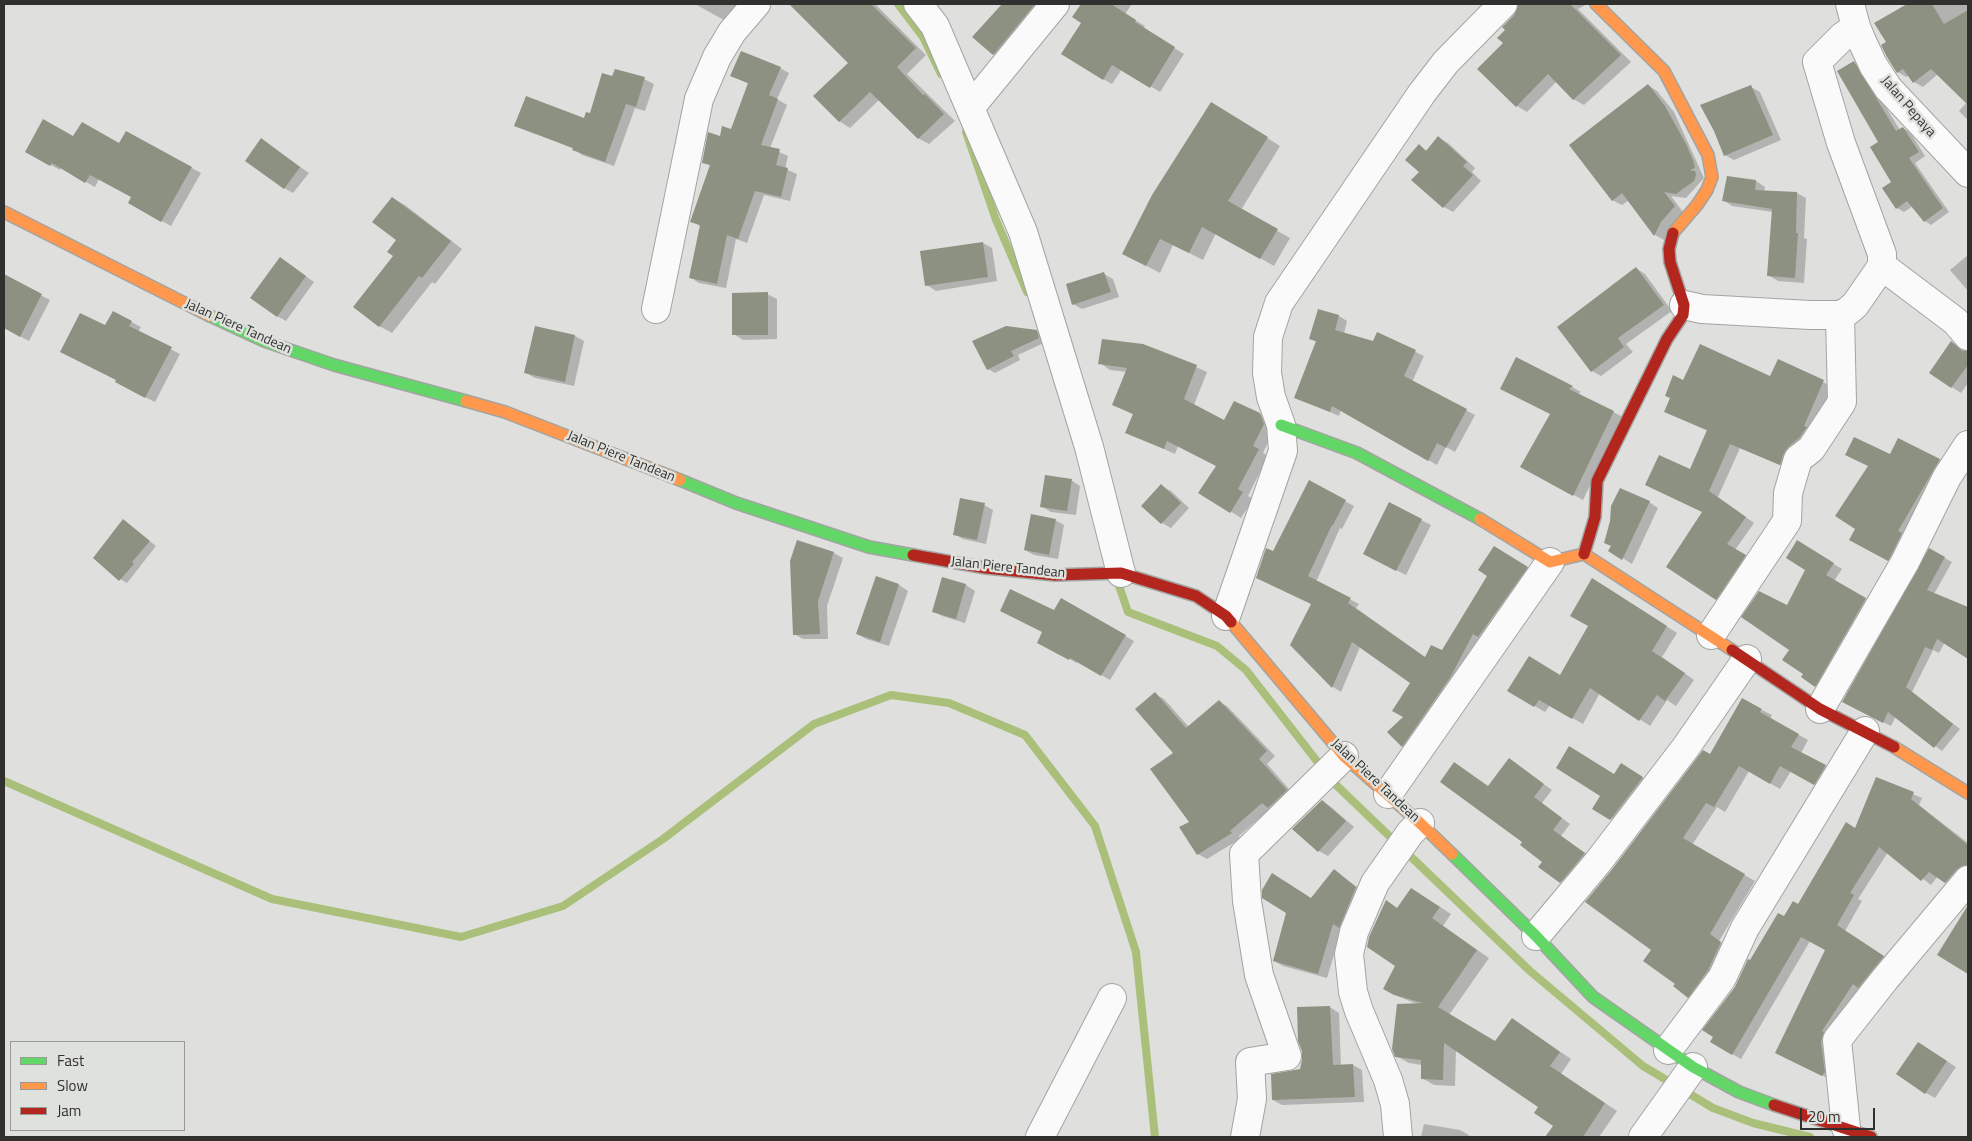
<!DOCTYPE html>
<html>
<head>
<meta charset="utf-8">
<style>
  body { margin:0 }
  #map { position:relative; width:1972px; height:1141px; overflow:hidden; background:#dfe0dd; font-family:"Titillium Web",sans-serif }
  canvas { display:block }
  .frame { position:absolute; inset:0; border:5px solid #30302f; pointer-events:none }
  .legend { position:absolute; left:10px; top:1041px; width:175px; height:90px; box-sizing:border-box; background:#dfe1dc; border:1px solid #999a97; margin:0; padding:6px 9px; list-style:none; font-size:15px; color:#30302f }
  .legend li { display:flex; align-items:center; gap:10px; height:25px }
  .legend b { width:25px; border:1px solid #999a97 }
  .scale { position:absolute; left:1800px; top:1108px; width:75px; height:22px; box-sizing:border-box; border:2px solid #30302f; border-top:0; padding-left:6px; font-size:15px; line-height:18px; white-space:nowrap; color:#30302f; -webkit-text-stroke:4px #dfe1dc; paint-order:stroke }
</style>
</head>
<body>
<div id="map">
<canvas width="1972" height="1141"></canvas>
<div class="frame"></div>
<ul class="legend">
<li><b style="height:6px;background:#63d668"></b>Fast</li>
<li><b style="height:6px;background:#ff974d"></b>Slow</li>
<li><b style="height:6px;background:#b3261e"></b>Jam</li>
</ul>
<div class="scale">20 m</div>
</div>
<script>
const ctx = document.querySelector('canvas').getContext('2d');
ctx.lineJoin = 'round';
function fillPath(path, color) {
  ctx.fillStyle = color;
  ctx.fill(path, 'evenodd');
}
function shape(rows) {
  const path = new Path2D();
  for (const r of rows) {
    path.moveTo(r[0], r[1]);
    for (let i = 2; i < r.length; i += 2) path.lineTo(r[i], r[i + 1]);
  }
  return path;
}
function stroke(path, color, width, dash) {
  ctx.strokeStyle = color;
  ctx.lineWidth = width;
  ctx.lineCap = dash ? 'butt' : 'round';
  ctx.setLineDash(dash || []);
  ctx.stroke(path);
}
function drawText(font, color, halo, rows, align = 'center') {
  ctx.font = font + ' "Titillium Web",sans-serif';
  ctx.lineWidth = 5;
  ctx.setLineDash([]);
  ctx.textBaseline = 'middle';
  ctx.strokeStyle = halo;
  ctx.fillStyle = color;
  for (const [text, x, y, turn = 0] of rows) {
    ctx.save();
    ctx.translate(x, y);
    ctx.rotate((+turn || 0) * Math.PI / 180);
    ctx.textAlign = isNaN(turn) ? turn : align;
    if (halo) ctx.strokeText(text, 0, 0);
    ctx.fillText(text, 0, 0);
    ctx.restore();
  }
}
fillPath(shape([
  [695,4,741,4,731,24],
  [790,4,875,4,926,55,907,74,955,121,929,144,918,138,879,100,850,128,839,121,850,63],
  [1004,4,1036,4,1043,10,1003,59,994,54,974,37],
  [1083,4,1132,4,1125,14,1145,26,1143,29,1184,54,1160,92,1122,69,1112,84,1103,79,1083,23,1074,17],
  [1519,4,1587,4,1578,9,1631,62,1584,105,1573,99,1557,81,1527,112,1517,106,1504,43,1506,30,1504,27,1519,9],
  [1910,4,1968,4,1968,120,1959,111,1967,102,1938,74,1923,87,1914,82,1909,75,1906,77,1898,72,1888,43,1876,24],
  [1854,63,1861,67,1900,130,1903,128,1910,132,1925,156,1915,163,1949,212,1931,225,1925,221,1913,206,1904,212,1897,208,1893,182],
  [780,68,789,73,777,99,787,105,770,148,788,156,785,169,797,174,790,201,764,195,747,243,736,239,726,288,699,283,691,278,701,227,692,221,711,166,703,162,720,137,732,131,749,84,732,76],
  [613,78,644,79,654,84,645,111,635,108,614,166,582,155,574,149,516,125,584,120,591,115],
  [1648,85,1657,91,1674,112,1704,178,1686,198,1671,196,1683,212,1664,240,1655,235,1629,200,1622,205,1612,200],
  [1751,87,1760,92,1781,140,1734,160,1725,155],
  [1225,111,1280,146,1241,210,1290,238,1274,266,1216,233,1203,260,1173,245,1160,273,1124,254],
  [126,132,201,173,171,226,129,203,133,197,99,179,95,187,61,168,60,170,27,152,74,138,119,144],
  [1439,138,1448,143,1475,168,1472,172,1481,181,1453,212,1444,207,1413,180,1421,172,1419,146,1427,151],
  [262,140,309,173,293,193,284,188],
  [1756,181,1765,187,1764,192,1797,193,1806,198,1804,238,1807,239,1804,283,1778,281,1768,275,1773,212,1732,206,1723,200],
  [392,198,405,205,462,249,435,284,432,282,392,333,379,326,398,240],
  [983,243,992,248,997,281,936,291,927,285],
  [1968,255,1968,291,1950,270],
  [289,264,314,282,286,321,277,316],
  [1636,268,1645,274,1672,311,1626,344,1633,352,1601,376,1592,371],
  [1104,274,1113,279,1119,297,1082,309,1073,304],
  [4,276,50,300,29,341,4,328],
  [767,294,777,299,777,339,743,340,734,334],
  [1319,310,1339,316,1347,321,1344,334,1374,343,1378,334,1424,356,1412,382,1475,415,1455,452,1446,447,1437,465,1341,410,1339,416,1295,397,1317,342,1310,339],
  [113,312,141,327,138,332,180,354,155,402,125,387,106,327],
  [536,327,575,336,584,341,574,386,535,378,526,373],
  [1036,331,1044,335,1046,342,1018,355,1020,360,995,373,988,369],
  [1952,342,1968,352,1968,383,1961,393,1930,373],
  [1516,359,1572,387,1581,392,1578,394,1623,417,1583,500,1522,467,1551,414],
  [1778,361,1833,387,1812,431,1789,469,1740,448,1718,497,1754,523,1735,550,1754,561,1725,604,1716,599,1704,512,1690,471,1708,431,1674,416,1684,381,1770,378],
  [1100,363,1196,367,1207,372,1194,405,1225,422,1260,414,1270,420,1274,430,1263,453,1268,456,1248,496,1253,499,1241,518,1200,492,1217,466,1178,446,1175,454,1127,432,1134,415,1113,404,1127,372,1110,370],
  [1898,440,1948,464,1896,564,1858,544,1856,528,1869,466,1890,456],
  [1071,480,1080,486,1076,515,1051,512,1041,506],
  [1309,482,1354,506,1342,529,1340,528,1316,582,1359,604,1356,608,1426,658,1443,652,1489,576,1495,548,1535,572,1411,751,1403,746,1405,717,1412,682,1360,647,1341,692,1333,687,1292,645,1313,605,1274,553],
  [1161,486,1171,491,1189,508,1171,528,1162,523],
  [1649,502,1658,508,1632,564,1610,550],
  [1390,504,1431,525,1406,575,1374,559],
  [984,505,993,510,986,544,963,539,954,534],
  [1055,520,1064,525,1058,559,1034,555,1025,550],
  [123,521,156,546,127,583,120,579],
  [1806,547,1842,569,1834,581,1874,604,1824,691,1816,686,1805,674,1791,649,1787,607,1806,570],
  [1930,550,1952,562,1934,594,1968,608,1968,657,1945,642,1939,653,1933,650,1912,692,1960,729,1942,751,1896,716,1891,726,1851,706],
  [834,553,843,558,827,606,828,639,803,639,794,634],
  [876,578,899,585,908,591,889,646,866,639,857,634],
  [942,579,966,585,975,591,965,623,942,616,933,611],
  [1603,585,1677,633,1662,657,1694,680,1676,706,1667,700,1650,726,1600,693,1583,724,1550,705,1545,712,1509,691,1561,677,1589,625],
  [1062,599,1134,641,1110,680,1078,661,1077,663,1038,642],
  [1155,694,1164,699,1189,727,1219,701,1228,707,1275,756,1267,764,1295,796,1278,812,1271,808,1239,836,1240,839,1207,859,1198,854,1175,753],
  [1762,710,1772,715,1770,719,1808,740,1801,753,1835,772,1825,790,1791,771,1780,789,1749,771,1725,812,1717,807,1692,845,1755,881,1719,941,1731,949,1698,1003,1688,997,1677,984,1653,949,1586,902,1711,756],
  [1510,760,1552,790,1542,803,1570,824,1561,836,1593,859,1570,887,1561,881,1544,861,1523,842,1489,787],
  [1621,765,1652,783,1620,824,1594,808],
  [1876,779,1922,798,1919,805,1968,843,1968,873,1955,887,1938,876,1931,885,1888,852,1858,899,1862,901,1845,931,1892,962,1832,1080,1785,1058,1827,950,1810,941,1741,1059,1712,1042,1736,988,1750,962,1785,918,1799,905,1855,829],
  [1322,801,1331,807,1354,827,1328,856,1319,851,1294,829],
  [1335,871,1365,893,1342,928,1327,978,1283,966,1274,961,1312,899],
  [1412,889,1451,914,1443,926,1489,958,1449,1015,1496,1042,1524,1027,1571,1059,1561,1074,1617,1111,1599,1137,1547,1137,1554,1125,1539,1107,1456,1049,1455,1086,1434,1085,1422,1078,1422,1065,1409,1063,1396,1056,1417,1004,1397,996,1398,909],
  [1330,1007,1339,1013,1341,1066,1353,1065,1362,1070,1364,1102,1282,1105,1273,1100,1301,1070],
  [1928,1049,1956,1067,1935,1098,1926,1093],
  [1424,1124,1460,1130,1469,1135,1468,1137,1421,1137]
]), '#0003');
stroke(shape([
  [898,4,923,37,941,74],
  [966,132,996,220,1027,292],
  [1116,577,1128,612,1217,646,1246,670,1334,783,1530,971,1643,1066,1713,1108,1753,1123,1810,1137],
  [4,781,272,899,461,937,563,906,663,839,814,724,891,695,949,703,1025,735,1095,826,1136,952,1155,1137]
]), '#aabf7a', 8);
fillPath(shape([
  [789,4,871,4,916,48,897,67,923,95,925,94,944,114,918,139,870,92,839,122,813,96,848,63],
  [1002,4,1035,4,993,55,972,37],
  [1081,4,1111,4,1136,20,1135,22,1175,47,1150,88,1112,65,1103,80,1061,54,1081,23,1072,17],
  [1518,4,1570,4,1621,55,1573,100,1548,74,1516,107,1477,69,1503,43,1497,38,1505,30,1502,27,1514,15],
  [1907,4,1932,4,1944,24,1968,10,1968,105,1931,69,1913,83,1903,69,1897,73,1887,57,1881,45,1886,42,1874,23],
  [741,51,781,67,769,95,778,99,761,145,780,149,776,165,788,168,781,197,755,191,738,239,727,235,717,284,689,278,700,225,690,222,710,165,702,163,708,132,720,136,722,126,731,129,748,83,730,76],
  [1854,61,1896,131,1903,127,1919,152,1909,158,1943,208,1924,222,1907,201,1896,209,1882,188,1891,182,1870,147,1878,142,1837,71],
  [615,69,645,77,636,107,626,104,605,162,572,150,573,148,514,126,526,96,584,118,586,112,590,113,602,73,612,76],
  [1648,84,1665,106,1686,144,1693,160,1695,168,1690,170,1695,171,1696,175,1694,181,1676,194,1664,192,1675,206,1661,222,1654,236,1622,193,1612,201,1569,145],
  [1751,85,1773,135,1724,156,1714,131,1700,105],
  [1211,102,1268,137,1228,201,1278,229,1260,259,1202,227,1189,253,1160,239,1146,266,1122,254,1152,195],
  [43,119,73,136,82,122,119,143,126,131,192,167,161,222,128,203,131,197,90,175,85,183,52,163,50,166,25,152],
  [1438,136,1467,162,1463,166,1473,175,1443,208,1411,180,1419,172,1405,160,1419,144,1426,151],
  [261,138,300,167,284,189,245,161],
  [1727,176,1756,180,1755,190,1797,192,1796,233,1798,233,1795,278,1767,276,1772,209,1722,201],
  [392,197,451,241,422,278,419,276,379,327,353,307,393,256,387,252,396,240,372,222],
  [983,242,988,277,925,286,920,251],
  [280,257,306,276,277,317,250,298],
  [1636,267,1664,305,1618,338,1624,347,1591,372,1557,327],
  [1104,272,1111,292,1072,305,1066,284],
  [4,274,42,294,20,337,4,328],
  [768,292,768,335,732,335,732,293],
  [1318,309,1339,315,1335,330,1373,341,1377,332,1416,350,1404,376,1467,409,1446,448,1437,443,1428,461,1332,406,1330,412,1294,398,1316,341,1309,339],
  [113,311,132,321,129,326,172,347,145,398,115,382,116,380,60,352,80,313,105,325],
  [535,326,575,335,565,382,524,373],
  [1006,326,1037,330,1039,338,1011,351,1014,356,987,370,972,341],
  [1102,339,1143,344,1197,365,1184,399,1224,420,1234,401,1260,413,1264,424,1253,446,1259,449,1238,489,1243,492,1230,513,1198,493,1216,466,1167,441,1164,449,1125,433,1133,414,1112,405,1127,368,1098,364],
  [1951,341,1962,351,1968,351,1968,365,1951,388,1929,373],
  [1700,344,1770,376,1778,359,1824,380,1804,426,1807,427,1799,438,1788,447,1783,455,1780,465,1730,444,1709,491,1746,517,1727,544,1746,555,1716,600,1666,567,1702,512,1645,485,1659,455,1690,469,1707,430,1664,412,1670,398,1665,396,1673,375,1683,380],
  [1516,357,1573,386,1569,389,1614,411,1573,496,1520,467,1550,414,1500,389],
  [1854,437,1890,454,1898,438,1940,459,1898,531,1902,533,1888,561,1849,540,1855,529,1835,516,1868,466,1845,455],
  [1045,475,1072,479,1067,511,1040,507],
  [1309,480,1346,500,1333,525,1332,525,1308,576,1351,598,1348,603,1425,657,1431,645,1442,650,1487,576,1478,570,1494,546,1528,567,1478,637,1473,634,1451,676,1402,747,1387,732,1403,717,1392,711,1410,683,1352,642,1332,688,1290,645,1311,604,1256,578,1266,548,1273,551],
  [1161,484,1181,503,1161,524,1141,506],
  [1620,488,1650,501,1622,560,1608,551,1611,546,1604,543,1610,521,1611,506],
  [960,498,985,503,977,540,953,535],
  [1389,502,1422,519,1396,571,1363,554],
  [1031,514,1056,519,1049,555,1024,550],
  [123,519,150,541,132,562,134,564,119,581,93,558],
  [797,540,834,552,818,601,820,634,793,635,790,561],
  [1797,540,1834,563,1826,575,1866,598,1815,687,1801,677,1803,674,1782,660,1789,650,1741,617,1759,591,1787,605,1805,570,1786,558],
  [1929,548,1945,557,1927,590,1968,607,1968,659,1937,639,1932,650,1925,647,1906,687,1953,724,1934,748,1888,712,1883,723,1842,702],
  [876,576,899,584,880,642,856,634],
  [942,577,966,584,956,619,932,612],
  [1592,578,1667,626,1652,651,1685,673,1665,701,1657,695,1639,721,1590,688,1572,719,1539,700,1534,707,1507,691,1529,656,1560,675,1588,626,1570,616],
  [1010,589,1054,610,1061,598,1126,635,1101,676,1070,658,1069,660,1037,643,1042,632,1000,611],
  [1155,692,1186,728,1219,700,1267,751,1259,759,1287,790,1268,808,1262,803,1230,831,1232,833,1197,855,1179,827,1189,822,1150,769,1173,753,1135,709],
  [1742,698,1762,709,1760,712,1799,734,1791,747,1826,765,1814,785,1780,766,1770,784,1739,766,1714,807,1706,803,1683,838,1745,874,1710,934,1721,942,1708,970,1688,998,1673,986,1675,984,1643,961,1651,950,1585,902,1610,872,1703,750,1710,754],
  [1569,746,1614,774,1621,763,1643,777,1610,820,1592,809,1600,796,1556,768],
  [1509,758,1544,784,1534,797,1562,818,1553,830,1585,853,1560,883,1538,867,1542,862,1520,845,1522,842,1440,782,1454,762,1488,786],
  [1876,777,1914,792,1911,799,1968,845,1968,865,1962,866,1956,870,1945,883,1929,872,1921,881,1879,847,1850,893,1854,895,1837,925,1884,956,1858,988,1853,984,1822,1031,1824,1032,1821,1042,1825,1072,1822,1076,1775,1053,1825,950,1801,937,1732,1055,1710,1042,1713,1037,1702,1030,1735,987,1748,959,1750,960,1778,913,1784,916,1793,901,1798,904,1846,822,1855,828],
  [1322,800,1346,821,1318,852,1292,829],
  [1334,869,1356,887,1339,928,1333,924,1318,974,1273,961,1286,913,1262,898,1262,890,1272,873,1311,898],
  [1411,888,1440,907,1432,918,1477,950,1438,1007,1495,1041,1512,1018,1560,1052,1550,1066,1605,1103,1583,1137,1545,1137,1553,1126,1534,1113,1538,1107,1444,1043,1443,1080,1421,1079,1421,1060,1395,1057,1392,1049,1397,1004,1423,1003,1394,995,1383,989,1395,966,1367,947,1369,937,1386,900,1397,908],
  [1968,905,1968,974,1937,955],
  [1330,1006,1333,1065,1353,1064,1355,1097,1272,1100,1271,1074,1300,1069,1302,1060,1302,1051,1298,1041,1297,1007],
  [1918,1042,1947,1061,1925,1094,1896,1074]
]), '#8c9181');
const street = shape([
  [918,4,935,26,1023,232,1089,447,1121,573],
  [1850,4,1856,27,1861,39,1873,65,1888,88,1968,173],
  [970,108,1055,4],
  [1882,266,1955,321,1968,336],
  [1684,305,1702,309,1810,315,1840,315,1848,311,1855,305,1882,266,1882,254,1841,143,1817,62,1843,36,1856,27],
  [656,309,699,99,717,57,732,32,756,4],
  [1226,616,1283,451,1281,425,1271,397,1267,373,1268,337,1279,303,1422,93,1446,62,1503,4],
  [1711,635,1787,521,1788,493,1798,459,1811,449,1842,402,1840,315],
  [1820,709,1905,562,1947,477,1968,445],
  [1388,794,1550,562],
  [1536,936,1598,862,1686,747,1747,659],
  [1668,1050,1722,978,1745,928,1865,731],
  [1846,1128,1837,1040,1885,979,1968,880],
  [1040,1137,1112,998],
  [1245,1137,1252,1099,1250,1062,1287,1056,1259,975,1247,901,1244,854,1344,756],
  [1398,1137,1395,1104,1388,1080,1359,1011,1353,992,1349,954,1354,932,1375,883,1410,833,1420,823],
  [1643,1137,1693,1067]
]);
const fast = shape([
  [210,316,264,341,334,365,466,401],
  [1281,425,1357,453,1480,519],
  [680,480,736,503,869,547,913,555],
  [1452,854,1536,936,1593,997,1693,1067,1739,1092,1774,1105]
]);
const slow = shape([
  [1596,4,1664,71,1708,155,1712,177,1707,190,1697,205,1673,233],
  [4,212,210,316],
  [466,401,505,412,680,480],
  [1480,519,1550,562,1584,554,1732,650],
  [1231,622,1344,756,1420,823,1452,854],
  [1894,747,1968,793]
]);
const jam = shape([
  [1584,554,1595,517,1597,481,1667,339,1683,315,1684,305,1670,262,1669,249,1673,233],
  [913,555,986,568,1055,575,1121,573,1196,596,1226,616,1231,622],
  [1732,650,1820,709,1894,747],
  [1774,1105,1871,1137]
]);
stroke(street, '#a3a4a2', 30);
stroke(fast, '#a3a4a2', 14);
stroke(slow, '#a3a4a2', 14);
stroke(jam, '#a3a4a2', 14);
stroke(street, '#fafafa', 28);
stroke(fast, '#63d668', 11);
stroke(slow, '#ff974d', 11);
stroke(jam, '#b3261e', 11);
drawText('14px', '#30302f', '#dfe1dc', [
  ["Jalan Pepaya",1908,107,49],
  ["Jalan Piere Tandean",238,327,24],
  ["Jalan Piere Tandean",621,457,22],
  ["Jalan Piere Tandean",1008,568,6],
  ["Jalan Piere Tandean",1375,781,43]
]);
</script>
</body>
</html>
